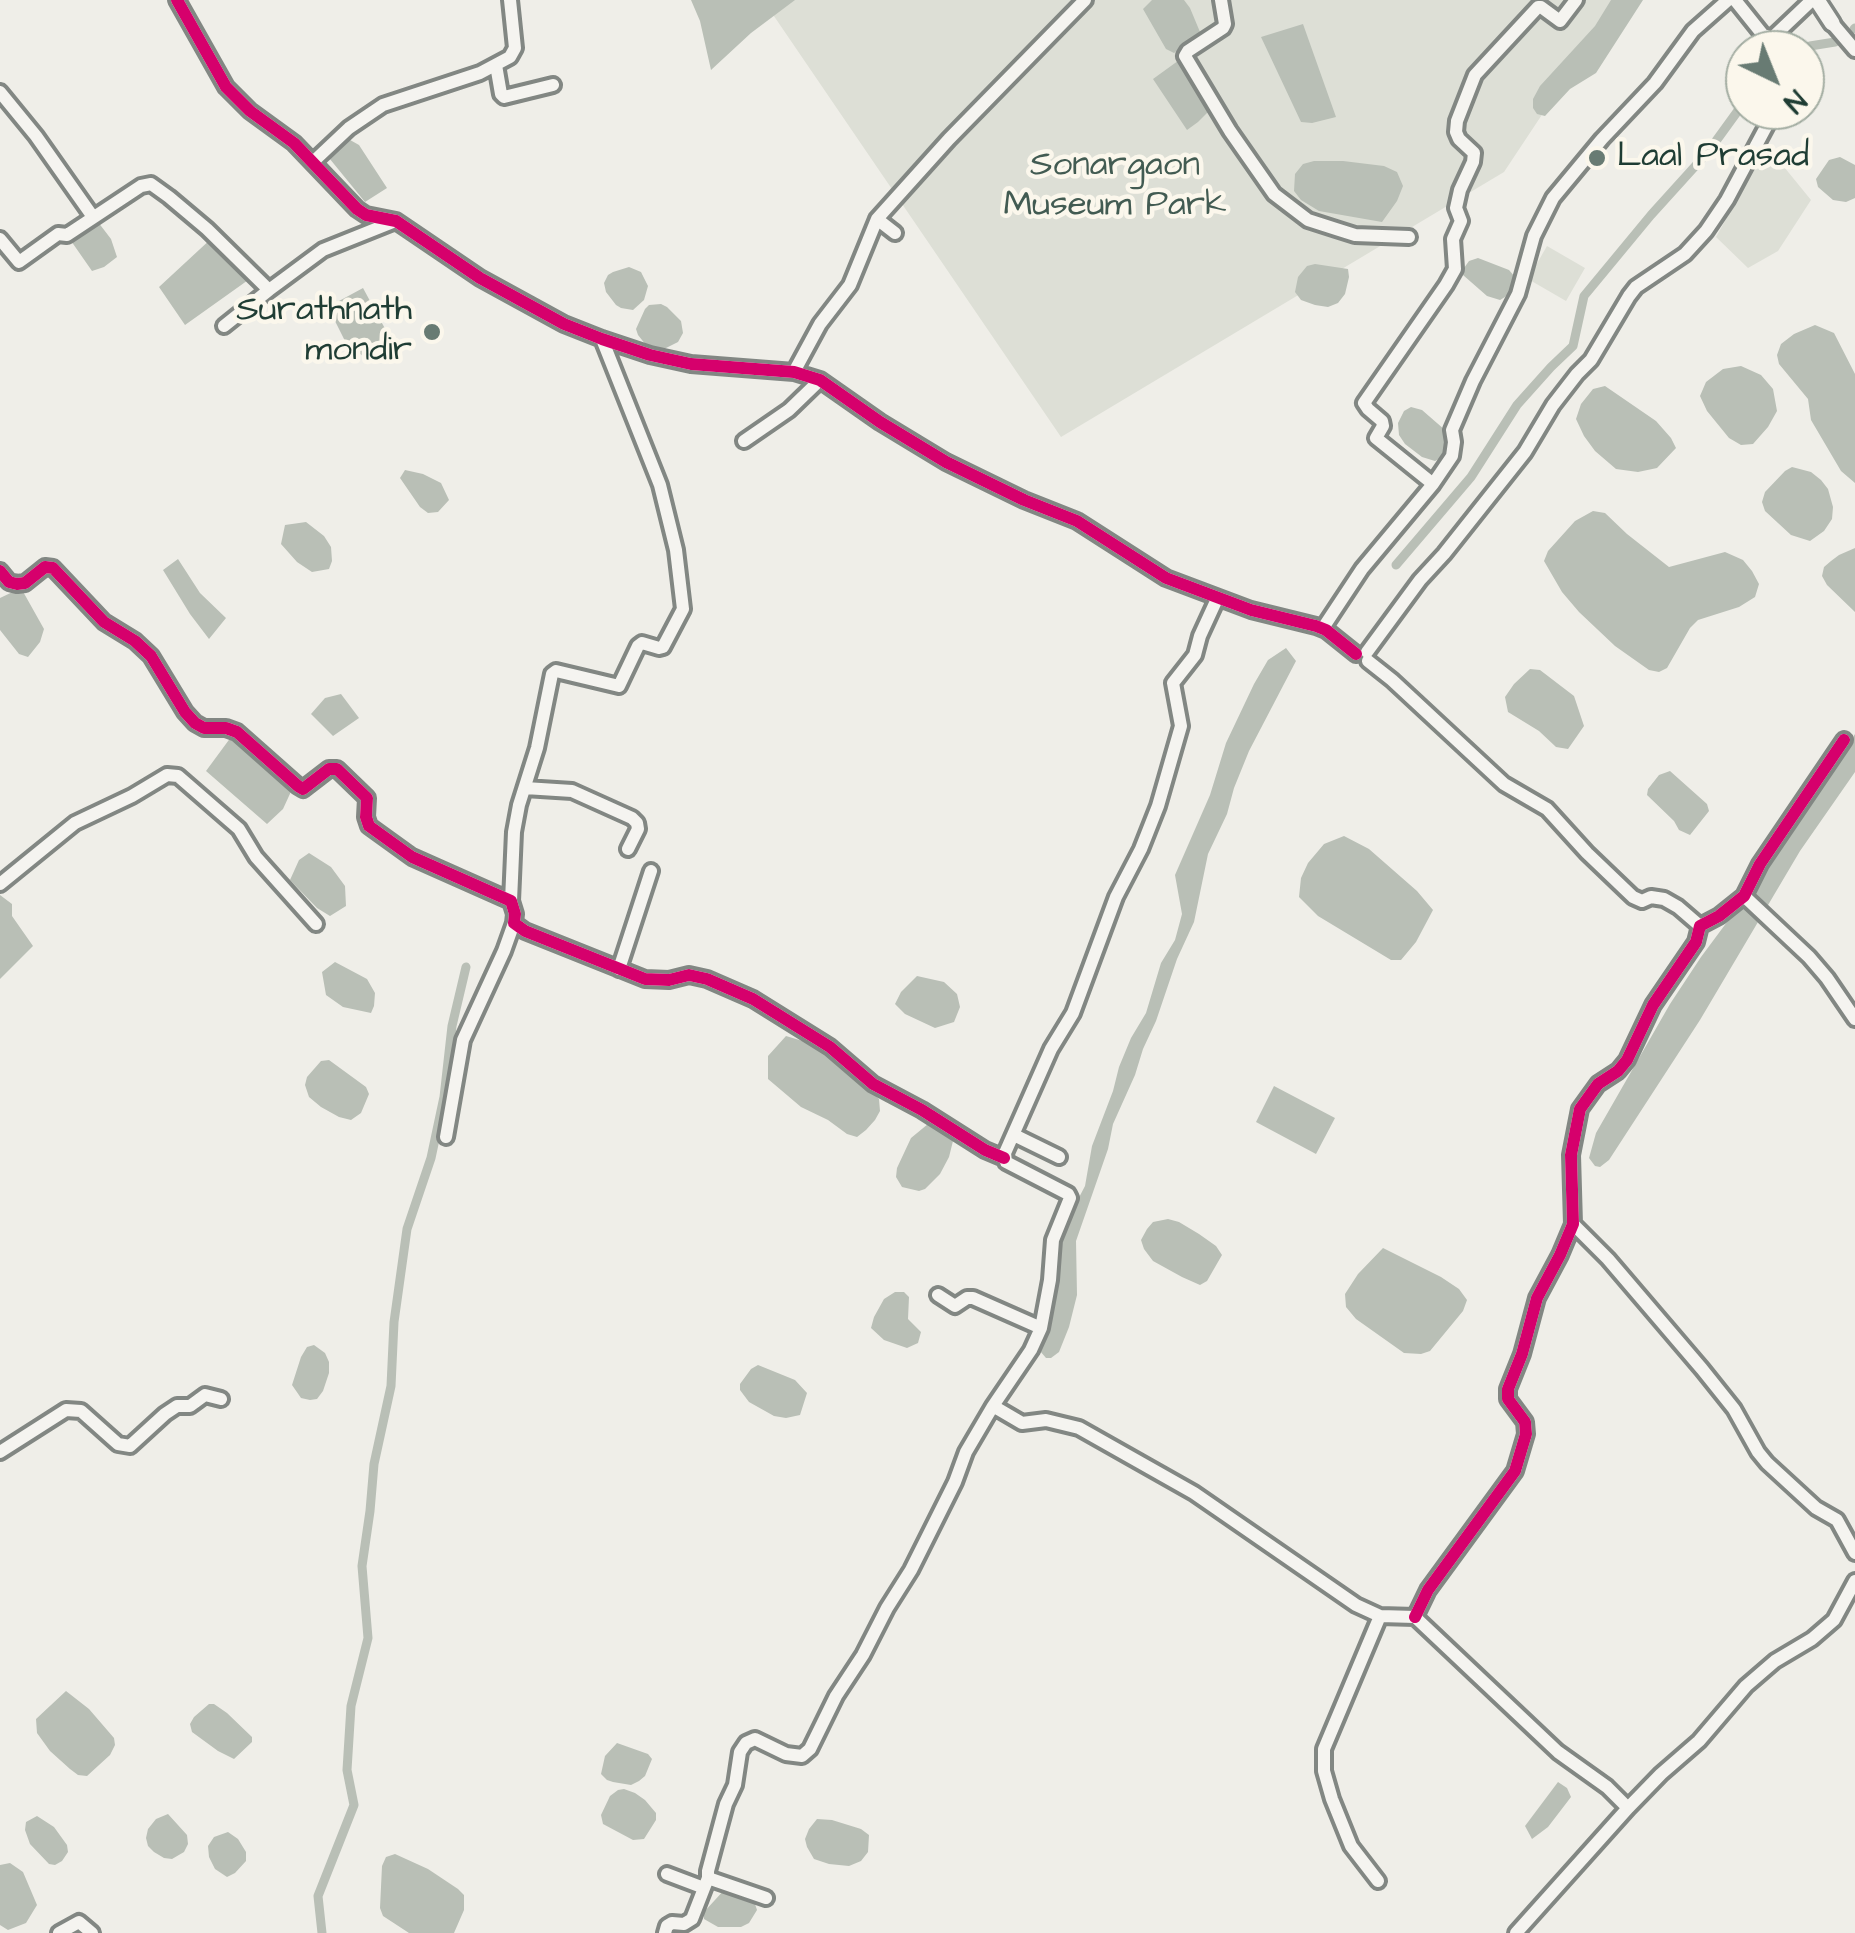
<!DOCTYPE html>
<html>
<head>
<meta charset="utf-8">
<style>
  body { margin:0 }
  #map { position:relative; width:1855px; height:1933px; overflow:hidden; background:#efeee8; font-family:"Architects Daughter",sans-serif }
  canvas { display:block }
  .north { position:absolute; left:1725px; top:30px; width:100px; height:100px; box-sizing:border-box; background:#fbf7ec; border:2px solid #a3ada2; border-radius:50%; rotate:137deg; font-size:28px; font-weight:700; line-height:40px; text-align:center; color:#1f3d34 }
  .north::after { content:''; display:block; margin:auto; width:35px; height:45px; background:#687b73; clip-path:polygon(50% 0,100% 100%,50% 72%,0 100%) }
</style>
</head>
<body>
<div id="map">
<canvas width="1855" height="1933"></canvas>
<div class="north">N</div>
</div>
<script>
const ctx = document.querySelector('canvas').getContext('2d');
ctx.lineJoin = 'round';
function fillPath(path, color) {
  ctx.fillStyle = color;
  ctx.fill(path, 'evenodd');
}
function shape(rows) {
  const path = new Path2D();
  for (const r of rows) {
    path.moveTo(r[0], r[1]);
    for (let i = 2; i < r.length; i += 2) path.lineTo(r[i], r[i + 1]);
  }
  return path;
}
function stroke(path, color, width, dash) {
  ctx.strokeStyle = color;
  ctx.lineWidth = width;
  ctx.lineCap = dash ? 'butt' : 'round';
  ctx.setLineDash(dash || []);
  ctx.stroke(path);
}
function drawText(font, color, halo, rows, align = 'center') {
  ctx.font = font + ' "Architects Daughter",sans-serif';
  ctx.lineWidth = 9;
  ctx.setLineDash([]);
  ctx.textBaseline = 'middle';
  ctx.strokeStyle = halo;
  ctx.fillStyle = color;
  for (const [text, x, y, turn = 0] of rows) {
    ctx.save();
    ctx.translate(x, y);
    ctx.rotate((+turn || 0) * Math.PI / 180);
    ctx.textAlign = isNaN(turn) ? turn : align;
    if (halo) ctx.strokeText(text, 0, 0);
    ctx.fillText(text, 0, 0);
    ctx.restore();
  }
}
fillPath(shape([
  [763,0,1618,0,1504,172,1061,437],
  [1767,146,1811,200,1778,251,1748,268,1716,237],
  [1547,246,1585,268,1566,301,1528,279]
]), '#dddfd6');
fillPath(shape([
  [691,0,795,0,751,33,711,70,700,21],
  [1152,0,1184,0,1190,8,1200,32,1174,53,1166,49,1143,9],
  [1611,0,1643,0,1596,73,1570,89,1545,116,1537,114,1533,108,1533,99,1540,86,1595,26],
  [1303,24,1336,117,1312,123,1301,122,1261,37],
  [1182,58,1214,106,1198,122,1187,130,1153,79],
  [343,136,359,145,387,188,365,202,325,153],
  [1840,157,1855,165,1855,198,1846,202,1833,200,1818,187,1816,179,1829,160],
  [1314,161,1343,161,1384,166,1397,172,1403,186,1397,201,1382,222,1319,211,1301,200,1294,191,1295,174,1303,164],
  [98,222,111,239,117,257,104,267,92,271,69,238],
  [213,237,251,278,185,325,159,287],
  [1478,258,1509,270,1515,277,1514,287,1505,297,1500,300,1487,296,1463,275,1464,268,1469,261],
  [1315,264,1348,269,1349,277,1345,294,1338,303,1328,307,1315,305,1301,300,1295,292,1298,277,1307,266],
  [629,267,641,272,648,286,644,300,633,310,621,308,616,305,606,292,604,283,608,275,613,272],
  [363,288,389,336,386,349,366,358,347,345,328,307],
  [661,304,667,307,681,321,683,333,678,342,664,349,646,345,638,335,636,329,645,309,649,305],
  [1815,325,1834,333,1855,374,1855,483,1841,471,1811,420,1808,399,1779,364,1777,355,1781,344,1794,334],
  [1741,366,1761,375,1773,389,1777,411,1768,427,1753,444,1741,445,1729,438,1707,411,1700,396,1706,382,1723,369],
  [1605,386,1656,421,1671,438,1676,448,1657,468,1638,472,1616,469,1595,451,1584,436,1576,419,1581,404,1593,389],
  [1411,407,1422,410,1445,430,1449,442,1448,451,1443,457,1435,461,1422,457,1405,444,1399,435,1398,423,1404,411],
  [1792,467,1811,472,1821,480,1828,489,1833,507,1832,519,1824,531,1810,541,1791,535,1765,511,1762,502,1765,492,1785,471],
  [405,470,423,474,441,483,449,500,438,512,428,513,420,507,400,478],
  [1593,511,1605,513,1627,534,1669,567,1725,552,1743,560,1752,571,1759,584,1755,597,1739,607,1698,620,1690,628,1667,668,1659,672,1649,670,1615,646,1579,612,1562,592,1544,561,1548,551,1575,521],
  [306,522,324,536,331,547,332,561,329,569,312,572,297,562,281,544,285,525],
  [1855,548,1855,612,1827,585,1822,576,1824,567,1831,561,1839,555],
  [178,559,200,593,226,618,209,639,190,614,163,570],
  [21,588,44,629,40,642,28,657,19,654,0,630,0,598],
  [1286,648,1296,661,1249,751,1234,788,1227,814,1208,854,1194,922,1177,959,1156,1021,1143,1049,1135,1075,1113,1124,1108,1149,1076,1241,1077,1295,1069,1327,1059,1352,1051,1358,1046,1358,1040,1351,1055,1294,1062,1241,1073,1209,1085,1186,1092,1146,1113,1091,1119,1067,1131,1038,1146,1013,1161,963,1175,940,1182,914,1175,875,1210,795,1226,743,1254,684,1268,660],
  [1530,669,1540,670,1574,696,1584,726,1568,749,1556,747,1539,731,1508,712,1505,697,1514,684],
  [341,694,359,718,333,736,311,714,325,698],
  [234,733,294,785,283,809,267,824,206,771],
  [1855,734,1855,772,1800,851,1700,1020,1609,1160,1600,1167,1595,1166,1589,1158,1596,1133,1670,1004,1701,957,1759,879],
  [1670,771,1707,804,1709,811,1690,835,1679,830,1674,821,1647,795,1648,789,1659,775],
  [1344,836,1369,849,1417,891,1433,910,1416,942,1401,960,1391,960,1318,916,1299,897,1301,878,1308,863,1324,844],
  [309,853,331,867,345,886,346,906,330,916,317,908,290,880,299,860],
  [0,895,12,904,12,916,33,946,0,979],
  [335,962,367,979,375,993,374,1006,371,1013,343,1007,326,995,322,972],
  [917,976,944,982,957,994,960,1007,954,1022,935,1028,905,1014,895,1004,901,992],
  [786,1036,816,1045,835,1056,879,1099,880,1111,875,1120,866,1130,857,1137,847,1134,828,1120,801,1107,768,1079,768,1056],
  [329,1060,366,1087,369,1094,361,1113,351,1120,339,1117,321,1107,309,1097,305,1085,307,1077,321,1061],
  [1274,1086,1335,1118,1316,1154,1256,1122],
  [928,1124,939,1125,954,1137,949,1157,940,1174,925,1189,919,1191,902,1187,896,1177,897,1168,911,1138],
  [1168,1219,1179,1222,1199,1234,1216,1246,1222,1255,1207,1281,1200,1285,1182,1277,1153,1261,1144,1249,1141,1240,1147,1229,1153,1222],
  [1383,1248,1441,1277,1459,1289,1467,1300,1463,1311,1430,1351,1421,1354,1404,1353,1356,1319,1346,1307,1345,1294,1358,1274],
  [895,1292,904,1292,909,1297,908,1319,921,1332,918,1343,907,1348,884,1340,871,1328,874,1317,884,1299],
  [314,1345,325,1353,329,1362,329,1373,323,1391,317,1399,310,1400,301,1398,292,1385,301,1357,307,1347],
  [758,1365,795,1380,807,1393,800,1415,786,1418,774,1416,749,1402,740,1390,740,1384,751,1369],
  [66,1691,89,1709,114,1738,115,1745,110,1755,87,1776,78,1775,70,1769,50,1751,37,1733,36,1719],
  [209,1704,214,1704,227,1713,252,1737,252,1742,234,1759,218,1751,192,1732,190,1724,194,1717],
  [617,1743,648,1754,652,1759,645,1776,639,1781,631,1785,613,1782,607,1780,601,1774,605,1756],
  [1558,1782,1567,1788,1571,1797,1548,1827,1532,1839,1525,1826],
  [624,1789,635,1793,645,1800,656,1813,656,1820,644,1839,633,1840,603,1824,601,1815,610,1796,618,1790],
  [168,1814,187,1835,188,1844,184,1852,172,1859,164,1858,154,1852,148,1846,146,1838,148,1829,156,1819],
  [37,1816,54,1827,67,1845,68,1852,62,1861,55,1865,49,1864,30,1844,25,1830,26,1822],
  [817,1819,832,1820,861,1829,869,1835,868,1852,861,1861,849,1866,829,1864,814,1859,807,1847,805,1839,809,1829],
  [228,1832,238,1839,246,1852,246,1861,235,1873,227,1877,215,1869,209,1857,208,1846,214,1837],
  [395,1854,428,1869,458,1889,464,1895,464,1910,454,1933,409,1933,383,1916,380,1908,382,1866,386,1857],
  [10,1863,23,1872,37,1905,26,1923,8,1930,0,1925,0,1865],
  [725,1889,753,1898,757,1910,749,1923,741,1927,718,1927,704,1919,704,1912]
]), '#b9bfb6');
stroke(shape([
  [1854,29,1855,28],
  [1799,50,1810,46,1835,42],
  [1396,565,1471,477,1517,405,1551,367,1573,346,1584,296,1651,215,1708,152,1745,101],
  [322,1933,318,1896,354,1805,347,1770,351,1706,368,1638,362,1566,370,1511,374,1464,391,1386,394,1322,407,1229,431,1158,444,1097,452,1026,466,967]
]), '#b9bfb6', 9);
const minor = shape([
  [177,0,226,87,250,111,294,143,357,209,366,215,396,221,480,278,564,324,602,339,650,355,691,364,794,372,820,380,880,422,946,462,1024,500,1077,521,1166,578,1251,610,1316,626,1326,630,1356,654],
  [1221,0,1225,24,1223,28,1188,51,1185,56,1230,131,1274,194,1308,220,1336,229,1355,235,1409,237],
  [1735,0,1763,35,1772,38],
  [1832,23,1855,50],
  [1771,50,1772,38,1812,0],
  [496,65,501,94,504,97,553,85],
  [0,92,36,136,93,217],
  [314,161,349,128,383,105,480,73,510,57,515,48,510,0],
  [877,219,895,233],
  [0,239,19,262,58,234,67,235,141,186,151,184,169,197,207,229,269,290,323,250,393,222],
  [224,326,269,290],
  [794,372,820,324,850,285,877,219,949,139,1085,0],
  [744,441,789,410,820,380],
  [1433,484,1376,438,1383,426,1382,421,1368,409,1364,403,1446,285,1455,269,1453,239,1461,221,1456,208,1460,190,1473,162,1474,153,1459,139,1456,132,1457,121,1475,75,1538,7,1541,7,1560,21,1576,0],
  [0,571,9,582,17,584,25,583,45,567,53,568,104,622,135,641,151,656,185,712,195,723,204,728,226,728,237,732,298,786,303,789,329,769,337,769,367,798,366,817,369,826,412,857,511,901,515,914,514,923,525,931,645,979,669,980,689,975,707,979,753,999,830,1047,873,1084,922,1110,985,1150,1004,1158],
  [1323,628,1362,569,1433,484,1452,456,1454,442,1452,430,1473,381,1518,294,1534,236,1553,198,1602,139,1655,83,1693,31,1728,0],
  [1367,652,1420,580,1444,554,1525,452,1553,405,1577,374,1591,360,1629,296,1636,287,1685,254,1706,231,1727,200,1775,110],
  [1368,661,1392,680,1504,784,1547,809,1587,853,1633,897,1642,901,1651,897,1664,899,1678,907,1700,926],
  [525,788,572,791,632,818,637,823,638,829,628,849],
  [0,884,75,823,132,796,167,775,178,776,239,829,256,857,316,924],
  [1744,896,1809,957,1827,978,1855,1019],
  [511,901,514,832,519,805,537,748,552,674,556,671,619,686,638,646,642,643,659,648,663,647,683,609,676,550,660,485,602,339],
  [619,969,651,871],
  [1014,1135,1059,1157],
  [446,1137,463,1040,504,951,514,923],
  [1573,1224,1608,1259,1702,1369,1734,1409,1758,1452,1767,1463,1816,1508,1837,1520,1855,1553],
  [1041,1328,1050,1280,1053,1240,1070,1198,1068,1194,1006,1162,1005,1153,1051,1049,1073,1013,1116,897,1141,849,1158,806,1181,726,1173,683,1195,655,1200,636,1217,599],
  [993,1406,1022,1423,1046,1420,1079,1428,1194,1493,1356,1605,1380,1616,1415,1617,1558,1752,1607,1787,1628,1808],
  [0,1452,66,1410,81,1411,118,1444,130,1446,165,1414,177,1406,190,1406,205,1395,221,1399],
  [1415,1617,1428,1590,1515,1471,1526,1434,1525,1422,1508,1399,1508,1389,1522,1354,1537,1298,1560,1255,1573,1224,1571,1155,1580,1109,1598,1084,1618,1071,1627,1060,1653,1005,1696,942,1700,926,1719,916,1744,896,1760,864,1844,740],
  [667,1874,704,1888],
  [708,1878,766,1898],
  [1378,1881,1351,1846,1332,1799,1324,1771,1324,1749,1380,1616],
  [59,1933,79,1922,92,1933],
  [665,1933,667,1926,672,1923,684,1924,692,1919,708,1878,708,1871,726,1804,735,1785,740,1752,746,1743,755,1739,786,1754,802,1756,810,1749,836,1696,863,1655,887,1608,911,1570,955,1482,966,1452,993,1406,1031,1350,1041,1328,973,1298,967,1298,955,1306,938,1295],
  [1516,1933,1628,1808,1661,1774,1699,1741,1746,1686,1775,1661,1812,1639,1834,1620,1855,1581]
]);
const major = shape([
  [1817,0,1832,23]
]);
stroke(minor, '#828783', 20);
stroke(major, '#828783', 22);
stroke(minor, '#f5f4f0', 12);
stroke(major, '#f5f4f0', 15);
stroke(shape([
  [177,0,226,87,250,111,294,143,357,209,366,215,396,221,480,278,564,324,602,339,650,355,691,364,794,372,820,380,880,422,946,462,1024,500,1077,521,1166,578,1251,610,1316,626,1326,630,1356,654],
  [0,571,9,582,17,584,25,583,45,567,53,568,104,622,135,641,151,656,185,712,195,723,204,728,226,728,237,732,298,786,303,789,329,769,337,769,367,798,366,817,369,826,412,857,511,901,515,914,514,923,525,931,645,979,669,980,689,975,707,979,753,999,830,1047,873,1084,922,1110,985,1150,1004,1158],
  [1415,1617,1428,1590,1515,1471,1526,1434,1525,1422,1508,1399,1508,1389,1522,1354,1537,1298,1560,1255,1573,1224,1571,1155,1580,1109,1598,1084,1618,1071,1627,1060,1653,1005,1696,942,1700,926,1719,916,1744,896,1760,864,1844,740]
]), '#d6006c', 12);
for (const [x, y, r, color] of [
  [1597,158,10,"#687b73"],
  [432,332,10,"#687b73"]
]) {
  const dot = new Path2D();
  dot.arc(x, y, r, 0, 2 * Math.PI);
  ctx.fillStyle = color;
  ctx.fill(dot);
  stroke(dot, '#fbf7ec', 4);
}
drawText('35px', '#1f3d34', '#fbf7ec', [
  ["Laal Prasad",1617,158],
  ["Surathnath",412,312,"right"],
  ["mondir",412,352,"right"]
], 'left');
drawText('35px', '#425b52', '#fbf7ec', [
  ["Sonargaon",1115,167],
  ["Museum Park",1115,207]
]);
</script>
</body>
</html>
